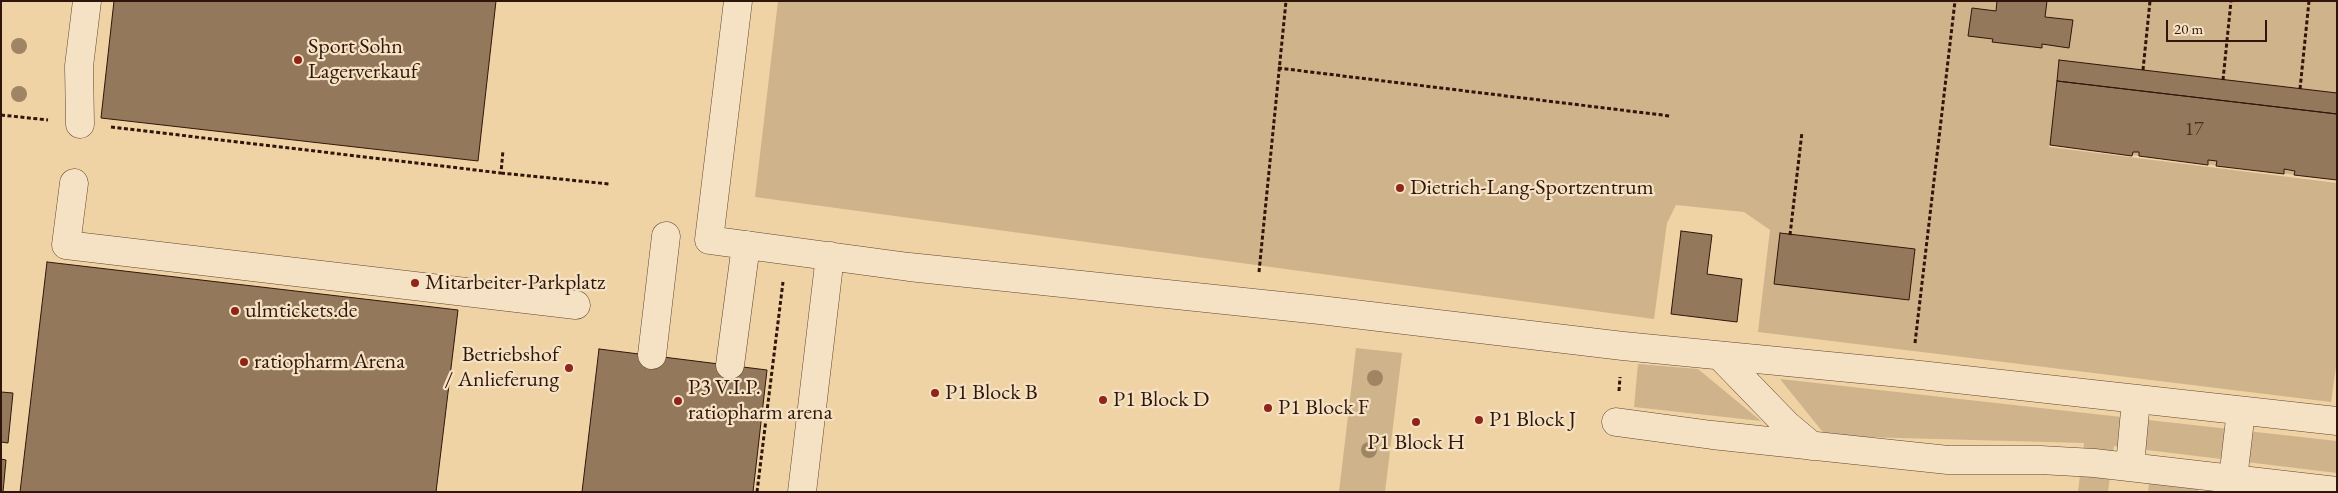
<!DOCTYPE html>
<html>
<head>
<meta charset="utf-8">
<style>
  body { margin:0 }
  #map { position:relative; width:2338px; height:493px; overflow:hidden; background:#efd3a5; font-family:"EB Garamond",serif }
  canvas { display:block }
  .frame { position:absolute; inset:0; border:2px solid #30160a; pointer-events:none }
  .scale { position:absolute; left:2166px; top:20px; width:101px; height:22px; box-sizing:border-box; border:2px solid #30160a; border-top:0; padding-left:6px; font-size:15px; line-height:18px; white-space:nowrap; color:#30160a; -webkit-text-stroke:4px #f5e2c4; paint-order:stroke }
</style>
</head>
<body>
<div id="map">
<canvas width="2338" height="493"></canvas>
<div class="frame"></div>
<div class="scale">20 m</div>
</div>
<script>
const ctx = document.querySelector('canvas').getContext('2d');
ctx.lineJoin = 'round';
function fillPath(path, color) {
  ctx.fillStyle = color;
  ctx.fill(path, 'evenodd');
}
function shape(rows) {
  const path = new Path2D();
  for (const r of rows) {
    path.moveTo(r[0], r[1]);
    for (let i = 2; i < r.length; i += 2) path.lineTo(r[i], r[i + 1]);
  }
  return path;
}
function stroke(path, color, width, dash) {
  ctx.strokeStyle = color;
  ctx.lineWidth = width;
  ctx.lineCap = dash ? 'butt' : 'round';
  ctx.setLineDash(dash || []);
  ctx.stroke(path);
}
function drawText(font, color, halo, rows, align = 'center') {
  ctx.font = font + ' "EB Garamond",serif';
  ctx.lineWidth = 4.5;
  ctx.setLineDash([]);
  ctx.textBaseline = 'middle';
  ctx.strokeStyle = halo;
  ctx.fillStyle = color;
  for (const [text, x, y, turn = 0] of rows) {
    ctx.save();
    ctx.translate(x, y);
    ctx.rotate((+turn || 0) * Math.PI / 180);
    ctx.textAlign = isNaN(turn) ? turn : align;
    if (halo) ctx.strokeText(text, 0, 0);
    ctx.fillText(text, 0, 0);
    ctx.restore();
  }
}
fillPath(shape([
  [778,1,2337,1,2337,180,2050,145,2049,147,2337,183,2337,360,2331,402,1758,332,1770,230,1744,212,1676,205,1667,223,1654,319,755,197],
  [1356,348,1402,353,1385,492,1339,492],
  [1638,364,1698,369,1761,421,1634,407],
  [1780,379,2337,441,2337,473,2114,446,2108,492,2078,492,2084,443,1826,436],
  [2149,480,2198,486,2198,492,2148,492]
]), '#cfb38b');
const building = shape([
  [114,1,496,1,478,161,101,118,114,1],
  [1997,1,2047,1,2045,17,2073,20,2069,48,2042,44,2042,48,1992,42,1993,39,1968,36,1972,8,1996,11,1997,1],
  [2059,60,2337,93,2337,114,2057,81,2059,60],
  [2057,81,2337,114,2337,180,2294,175,2295,171,2284,169,2284,174,2216,166,2217,161,2208,160,2208,165,2139,156,2139,152,2133,152,2132,156,2050,145,2057,81],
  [1681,231,1712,235,1707,274,1742,279,1737,322,1671,314,1681,231],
  [1780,233,1915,249,1909,300,1774,284,1780,233],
  [47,262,458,310,436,492,20,492,47,262],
  [599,349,767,370,753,492,582,492,599,349],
  [1,392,13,393,8,443,1,442,1,392],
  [1,459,6,460,3,492,1,492,1,459]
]);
fillPath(building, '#93785b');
stroke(building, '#30160a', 1);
const minor = shape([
  [738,1,709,240,909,267,1320,310,1623,346,1911,374,2337,421],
  [80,124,79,66,87,1],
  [74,183,66,245,576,305],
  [652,355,666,236],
  [1720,356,1787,425,1812,446],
  [730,365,746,245],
  [1616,422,1712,435,1948,460,2040,460,2094,463,2337,491],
  [2130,466,2136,400],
  [2233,479,2241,411],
  [802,492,830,256]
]);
stroke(minor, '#604531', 29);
stroke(shape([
  [1278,68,1670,116],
  [2143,70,2150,1],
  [2223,80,2231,1],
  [2300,89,2309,1],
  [1,115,48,120],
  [111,127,501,173,503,150],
  [501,173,609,184],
  [1790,235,1802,132],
  [1259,272,1286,1],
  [1915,343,1955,1],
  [1619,391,1620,377],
  [757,492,783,282]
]), '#30160a', 3, [4, 2.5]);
stroke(minor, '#f5e2c4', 28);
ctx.fillStyle = '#a08565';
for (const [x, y] of [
  [19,46],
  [19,94],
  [1375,378],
  [1369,450]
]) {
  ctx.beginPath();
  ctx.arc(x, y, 8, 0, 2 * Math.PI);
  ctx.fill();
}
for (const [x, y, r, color] of [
  [298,60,5,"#8f2418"],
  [1400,188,5,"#8f2418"],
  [415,283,5,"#8f2418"],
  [235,311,5,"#8f2418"],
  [244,362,5,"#8f2418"],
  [569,368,5,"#8f2418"],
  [935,393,5,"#8f2418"],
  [1103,400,5,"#8f2418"],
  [678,401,5,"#8f2418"],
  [1268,408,5,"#8f2418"],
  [1479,420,5,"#8f2418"],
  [1416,422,5,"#8f2418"]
]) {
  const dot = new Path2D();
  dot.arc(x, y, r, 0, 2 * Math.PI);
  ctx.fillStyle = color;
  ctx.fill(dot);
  stroke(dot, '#f5e2c4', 2);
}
drawText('20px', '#492e1e', null, [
  ["17",2194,130]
]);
drawText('22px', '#30160a', '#f5e2c4', [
  ["Sport Sohn",308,47],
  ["Lagerverkauf",308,72],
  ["Dietrich-Lang-Sportzentrum",1410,188],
  ["Mitarbeiter-Parkplatz",425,283],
  ["ulmtickets.de",245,311],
  ["Betriebshof",559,355,"right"],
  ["/ Anlieferung",559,380,"right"],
  ["ratiopharm Arena",254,362],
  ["P3 V.I.P.",688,388],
  ["ratiopharm arena",688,413],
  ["P1 Block B",945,393],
  ["P1 Block D",1113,400],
  ["P1 Block F",1278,408],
  ["P1 Block J",1489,420],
  ["P1 Block H",1416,443,"center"]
], 'left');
</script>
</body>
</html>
